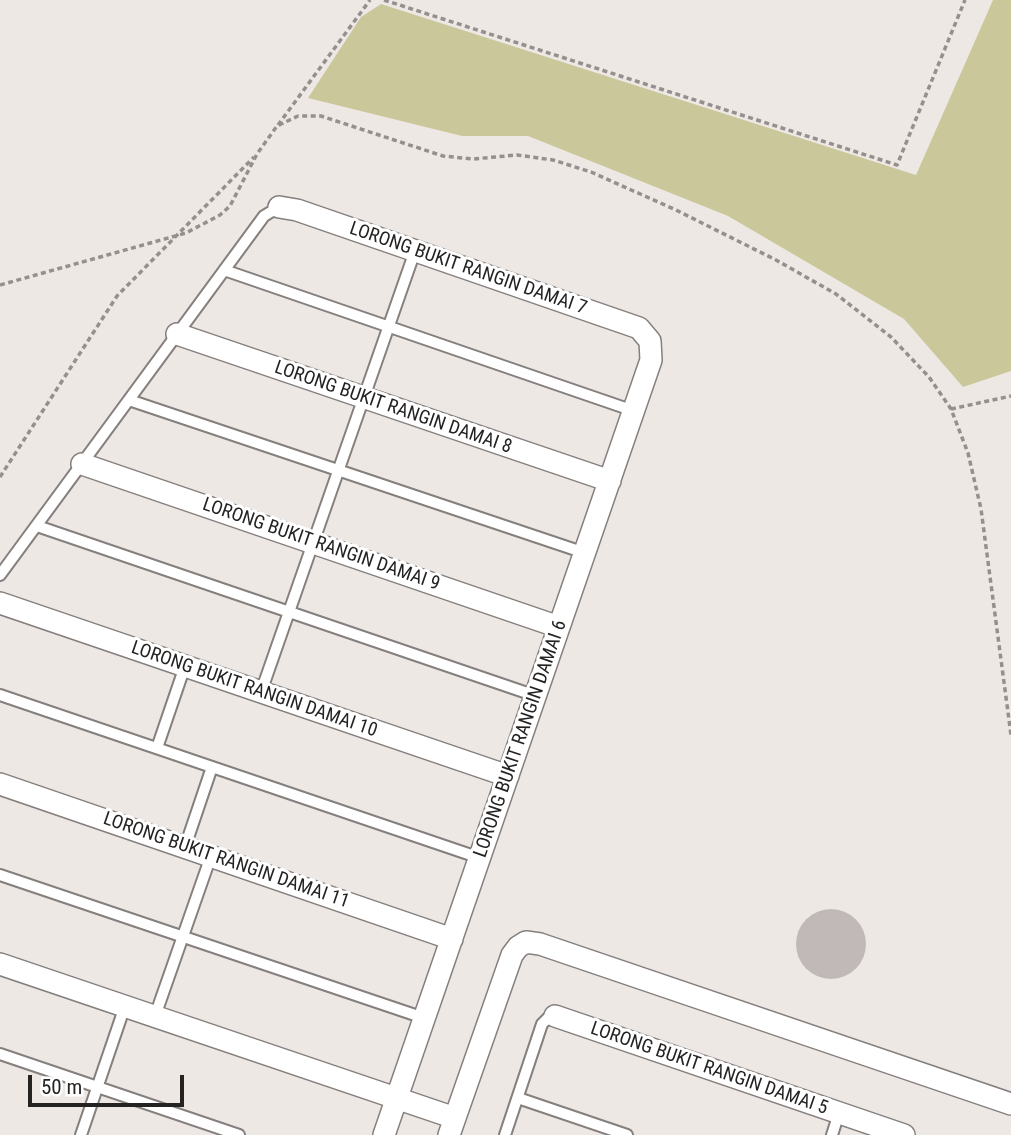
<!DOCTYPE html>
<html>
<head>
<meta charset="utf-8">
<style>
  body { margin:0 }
  #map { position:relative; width:1011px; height:1135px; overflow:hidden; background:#eee8e5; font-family:"Roboto Condensed",sans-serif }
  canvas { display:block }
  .scale { position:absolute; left:28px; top:1075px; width:156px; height:32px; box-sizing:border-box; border:4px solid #252322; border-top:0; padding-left:9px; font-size:21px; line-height:24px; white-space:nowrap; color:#252322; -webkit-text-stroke:5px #fff; paint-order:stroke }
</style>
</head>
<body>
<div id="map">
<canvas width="1011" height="1135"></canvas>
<div class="scale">50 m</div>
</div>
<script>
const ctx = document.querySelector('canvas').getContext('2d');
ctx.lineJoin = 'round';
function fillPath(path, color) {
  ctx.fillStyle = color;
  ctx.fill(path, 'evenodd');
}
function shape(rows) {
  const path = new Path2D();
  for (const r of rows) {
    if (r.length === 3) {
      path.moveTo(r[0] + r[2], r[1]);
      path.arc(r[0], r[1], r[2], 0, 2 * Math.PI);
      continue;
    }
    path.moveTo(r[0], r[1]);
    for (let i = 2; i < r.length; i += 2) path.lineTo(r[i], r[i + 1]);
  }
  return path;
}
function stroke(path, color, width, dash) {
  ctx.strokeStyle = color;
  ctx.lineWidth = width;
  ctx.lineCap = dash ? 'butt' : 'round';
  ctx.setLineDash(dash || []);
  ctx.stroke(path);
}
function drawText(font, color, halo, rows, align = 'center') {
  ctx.font = font + ' "Roboto Condensed",sans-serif';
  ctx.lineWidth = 6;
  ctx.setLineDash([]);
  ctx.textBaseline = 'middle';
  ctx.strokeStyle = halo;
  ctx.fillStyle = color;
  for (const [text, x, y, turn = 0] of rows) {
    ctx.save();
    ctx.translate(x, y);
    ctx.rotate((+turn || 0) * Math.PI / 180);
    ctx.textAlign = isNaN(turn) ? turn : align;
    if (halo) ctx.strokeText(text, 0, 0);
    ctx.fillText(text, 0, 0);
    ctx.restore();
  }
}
fillPath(shape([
  [993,0,1011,0,1011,371,963,387,904,319,728,216,528,136,462,136,308,98,361,17,381,4,916,175]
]), '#cac89b');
fillPath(shape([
  [831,944,35]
]), '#c0b9b8');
const service = shape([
  [224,270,634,411],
  [129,400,585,553],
  [37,526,536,696],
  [0,575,264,216,279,207],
  [261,692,415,251],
  [0,695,480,858],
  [157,748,185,666],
  [185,847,212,767],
  [0,875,424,1018],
  [155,1016,211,856],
  [0,1054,239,1135],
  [518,1098,627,1135],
  [81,1135,125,1006],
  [505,1135,542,1024,548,1018,555,1016],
  [832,1135,839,1113]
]);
const minor = shape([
  [279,207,297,210,639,328,650,341,651,360,384,1135],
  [177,334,610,481],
  [82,464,559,627],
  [0,603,508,776],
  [0,784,452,939],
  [0,964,455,1118],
  [555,1016,904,1135],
  [449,1135,512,955,518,947,526,942,540,944,1011,1104]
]);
stroke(service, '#857f7d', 14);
stroke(minor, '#857f7d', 24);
stroke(shape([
  [384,0,897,165,965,0],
  [278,125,370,0],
  [0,285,186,233,220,215,230,206,257,154,277,126,298,116,321,116,443,156,473,159,517,155,553,160,591,172,676,210,776,260,836,294,891,337,929,377,951,409,968,453,981,509,1011,735],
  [951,409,1011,396],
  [0,477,117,296,254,157]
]), '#95908e', 3.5, [5, 3.5]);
stroke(service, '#fff', 10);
stroke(minor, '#fff', 21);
drawText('19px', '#252322', '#fff', [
  ["LORONG BUKIT RANGIN DAMAI 7",468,269,19],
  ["LORONG BUKIT RANGIN DAMAI 8",393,408,19],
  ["LORONG BUKIT RANGIN DAMAI 9",321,545,19],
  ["LORONG BUKIT RANGIN DAMAI 10",254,690,19],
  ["LORONG BUKIT RANGIN DAMAI 6",521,739,-71],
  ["LORONG BUKIT RANGIN DAMAI 11",226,861,19],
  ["LORONG BUKIT RANGIN DAMAI 5",709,1069,19]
]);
</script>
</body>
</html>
